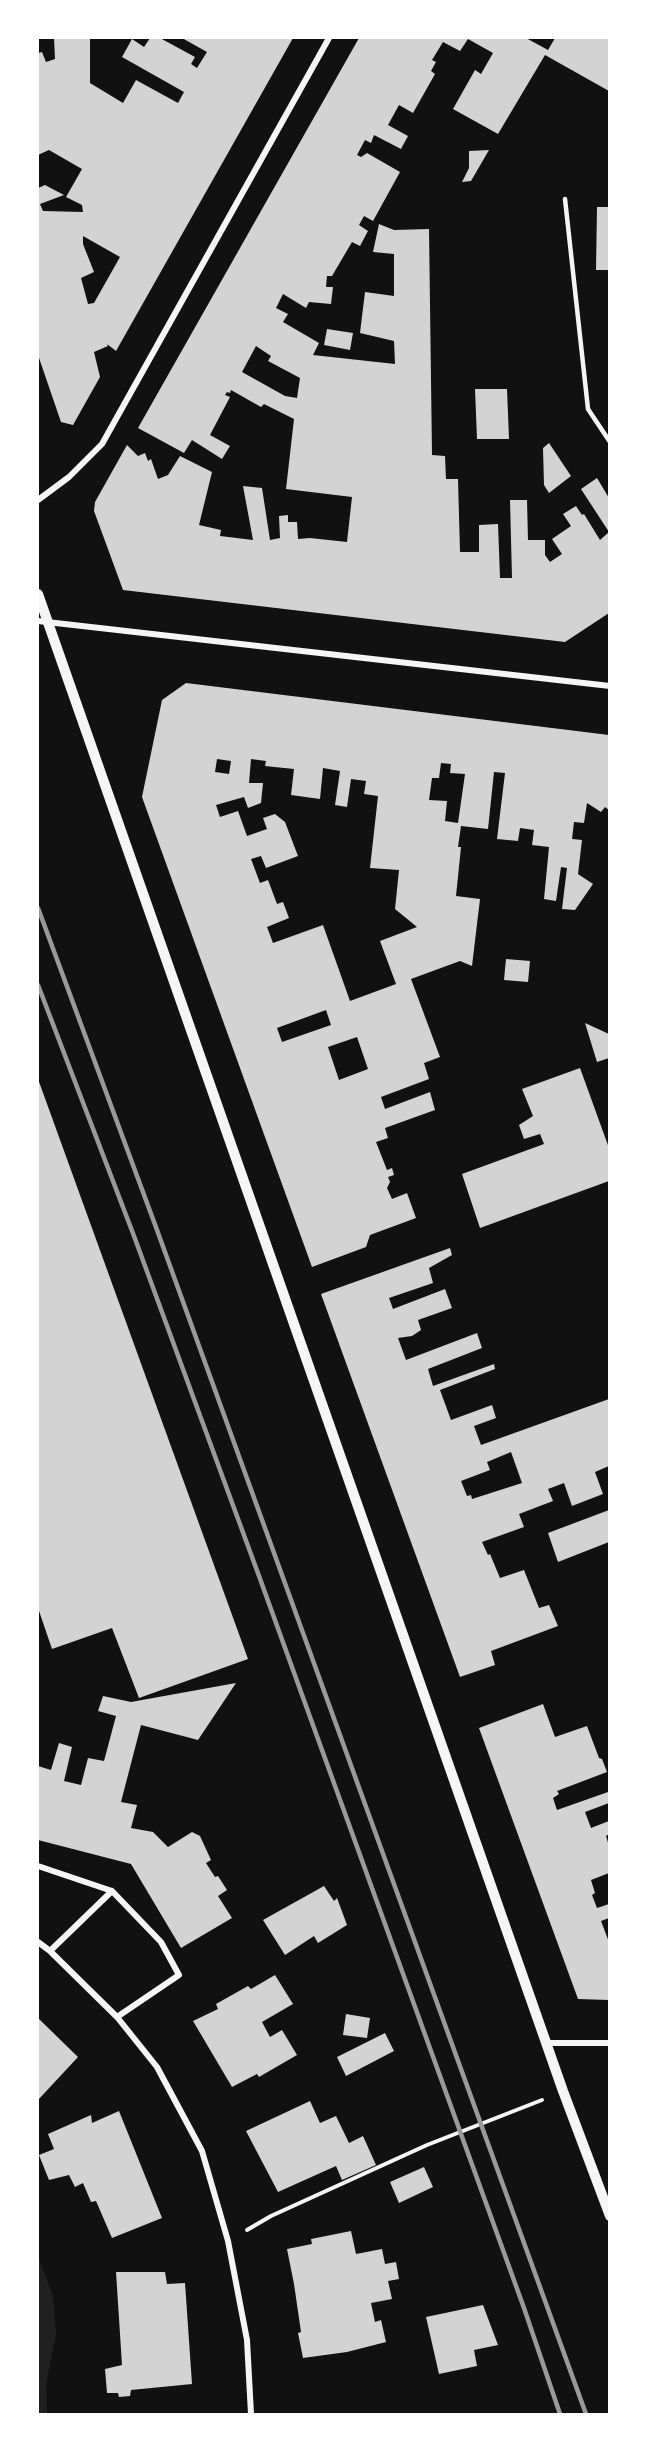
<!DOCTYPE html>
<html>
<head>
<meta charset="utf-8">
<style>
  body { margin:0 }
  #map { position:relative; width:647px; height:2452px; overflow:hidden; background:#111; font-family:Roboto,sans-serif }
  canvas { display:block }
  .frame { position:absolute; inset:0; border:39px solid #fff; pointer-events:none }
</style>
</head>
<body>
<div id="map">
<canvas width="647" height="2452"></canvas>
<div class="frame"></div>
</div>
<script>
const ctx = document.querySelector('canvas').getContext('2d');
ctx.lineJoin = 'round';
function fillPath(path, color) {
  ctx.fillStyle = color;
  ctx.fill(path, 'evenodd');
}
function shape(rows) {
  const path = new Path2D();
  for (const r of rows) {
    path.moveTo(r[0], r[1]);
    for (let i = 2; i < r.length; i += 2) path.lineTo(r[i], r[i + 1]);
  }
  return path;
}
function stroke(path, color, width, dash) {
  ctx.strokeStyle = color;
  ctx.lineWidth = width;
  ctx.lineCap = dash ? 'butt' : 'round';
  ctx.setLineDash(dash || []);
  ctx.stroke(path);
}
fillPath(shape([
  [38,2257,53,2296,56,2334,46,2384,47,2414,38,2414]
]), '#202020');
fillPath(shape([
  [54,38,90,38,90,83,123,103,136,80,178,103,184,92,122,57,132,39,144,47,150,38,160,38,195,57,191,64,197,68,207,52,182,38,293,38,116,351,107,344,108,346,94,352,100,377,73,425,61,422,38,355,38,188,45,185,64,195,40,204,43,211,83,212,82,205,66,197,82,169,49,150,38,155,38,53,42,52,46,62,55,59],
  [83,236,120,257,94,303,88,304,81,278,94,272,83,244],
  [359,38,526,38,548,50,555,38,609,38,609,91,545,55,498,134,453,109,475,70,481,74,493,53,468,39,460,51,443,42,432,60,436,62,431,71,435,74,413,113,399,105,388,125,408,136,401,149,374,135,371,143,365,140,357,155,361,157,367,153,400,172,373,221,364,216,359,225,368,231,360,246,352,242,332,276,327,276,326,287,333,287,331,304,309,302,306,308,283,294,276,308,288,314,283,322,319,343,313,355,395,364,394,341,360,333,365,292,394,296,394,254,373,252,379,224,394,230,429,229,432,455,445,456,446,479,458,479,460,552,479,552,479,525,498,524,500,578,512,578,510,500,527,500,528,540,545,540,545,555,550,562,562,554,552,539,571,526,563,514,576,506,582,515,584,514,600,540,609,532,581,489,597,478,609,498,609,613,565,642,123,590,94,511,95,502,127,445,138,456,145,453,148,461,151,459,158,479,168,475,180,456,212,472,199,525,221,530,220,536,253,540,243,486,262,488,270,540,280,538,279,516,288,515,288,522,297,522,298,539,310,538,347,542,352,497,286,489,294,419,264,404,261,407,231,390,230,393,227,392,225,395,230,397,210,435,230,446,222,459,192,440,184,453,138,428],
  [256,346,271,356,268,361,300,378,297,398,285,396,242,372],
  [489,150,471,181,462,182,469,168,469,151],
  [597,207,609,207,609,270,596,270],
  [327,329,353,333,350,350,324,345],
  [475,389,507,389,509,439,477,439],
  [549,443,571,476,549,493,544,485,543,448],
  [186,683,609,735,609,810,605,807,601,812,587,803,584,823,574,822,572,839,582,840,578,874,593,884,575,910,562,909,567,868,561,867,556,901,544,899,549,847,532,845,534,830,520,828,518,841,497,839,505,773,494,772,488,829,461,826,458,847,461,847,456,896,480,899,472,966,460,961,411,979,440,1057,424,1063,429,1079,381,1097,385,1109,430,1092,435,1110,385,1128,388,1138,376,1142,387,1170,392,1168,394,1175,388,1177,390,1182,387,1188,392,1199,407,1193,416,1218,370,1235,366,1247,312,1267,142,797,162,700],
  [217,759,231,761,229,774,215,772],
  [251,759,266,761,265,766,294,769,291,795,320,799,323,768,340,771,335,805,347,807,351,779,366,781,364,794,378,796,370,868,399,870,395,909,417,927,380,941,396,984,350,1001,323,925,273,943,267,927,289,918,283,902,277,904,268,880,260,883,251,859,261,856,266,868,298,856,285,822,275,814,263,818,267,829,247,836,238,811,220,817,216,805,244,797,248,808,261,803,263,783,249,783],
  [441,763,451,764,450,773,465,774,458,823,445,821,447,801,429,800,432,778,439,778],
  [326,1010,331,1025,282,1042,277,1028],
  [357,1037,368,1069,339,1080,328,1047],
  [506,959,530,961,528,982,504,980],
  [585,1023,609,1034,609,1058,597,1062],
  [580,1068,609,1148,609,1181,480,1228,462,1174,544,1144,540,1134,524,1139,519,1125,533,1116,522,1089],
  [38,1079,248,1659,139,1698,112,1628,52,1649,38,1608],
  [450,1248,452,1255,429,1268,433,1283,389,1298,393,1309,445,1289,452,1308,418,1320,421,1330,412,1336,398,1338,406,1360,477,1333,482,1348,428,1369,433,1386,494,1364,495,1369,440,1390,451,1420,492,1405,496,1418,474,1426,481,1445,609,1399,609,1466,595,1472,603,1494,572,1506,564,1483,548,1489,553,1501,519,1514,524,1527,482,1542,488,1555,490,1554,500,1578,524,1570,539,1608,549,1605,558,1626,491,1651,495,1665,460,1677,321,1294],
  [511,1452,522,1483,472,1499,471,1495,467,1496,461,1481,490,1470,487,1462],
  [609,1510,609,1542,558,1562,548,1533],
  [236,1683,198,1740,141,1725,121,1802,137,1805,131,1828,153,1832,168,1847,192,1832,200,1836,211,1860,206,1863,215,1877,218,1876,227,1890,218,1896,232,1918,181,1948,131,1864,38,1840,38,1766,51,1770,59,1743,72,1747,64,1781,81,1785,88,1758,104,1761,116,1716,98,1711,103,1696,131,1702],
  [543,1704,555,1737,587,1726,599,1758,602,1759,607,1772,557,1791,559,1794,553,1798,557,1810,608,1792,609,1796,609,1803,585,1812,591,1828,609,1821,609,1834,606,1836,609,1846,609,1873,591,1880,595,1893,592,1895,597,1908,609,1904,609,1918,601,1921,609,1942,609,2000,578,1999,479,1728],
  [324,1886,334,1901,337,1898,347,1925,318,1943,314,1936,285,1955,263,1920],
  [275,1975,293,2004,262,2022,270,2037,282,2030,297,2055,259,2077,257,2074,232,2087,193,2021,218,2009,216,2004,248,1986,251,1989],
  [346,2014,370,2018,367,2038,343,2035],
  [38,2018,78,2057,38,2100],
  [385,2033,394,2051,346,2076,337,2057],
  [310,2101,320,2123,336,2116,349,2143,363,2136,376,2165,342,2180,336,2166,278,2192,246,2131],
  [119,2111,162,2218,112,2238,96,2201,91,2202,83,2183,75,2187,69,2175,49,2180,39,2155,54,2149,48,2134,91,2115,92,2123],
  [424,2167,433,2187,399,2203,390,2182],
  [351,2231,356,2254,382,2249,385,2264,396,2262,399,2279,388,2281,392,2299,371,2303,375,2322,381,2320,386,2342,347,2352,303,2358,298,2333,301,2332,294,2284,287,2249,312,2244,311,2239],
  [116,2272,165,2272,167,2284,185,2283,192,2384,131,2390,130,2396,119,2397,118,2393,107,2393,105,2369,122,2365],
  [483,2305,498,2345,474,2350,477,2366,439,2374,426,2317]
]), '#d3d3d3');
stroke(shape([
  [247,2230,271,2216,427,2145,542,2100]
]), '#f5f5f5', 4);
stroke(shape([
  [565,199,588,409,610,442]
]), '#f5f5f5', 4.5);
stroke(shape([
  [38,500,69,477,102,444,329,38],
  [38,621,610,686],
  [38,1866,112,1891,161,1942,179,1975,117,2017],
  [38,1942,50,1951,117,2017,157,2067,202,2151,228,2241,247,2340,251,2414],
  [50,1951,112,1891],
  [546,2043,610,2043]
]), '#f5f5f5', 6);
stroke(shape([
  [38,594,563,2091,610,2216]
]), '#f5f5f5', 10);
stroke(shape([
  [38,908,157,1230,586,2414],
  [38,985,134,1236,259,1576,524,2308,560,2414]
]), '#9a9a9a', 4.5);
</script>
</body>
</html>
